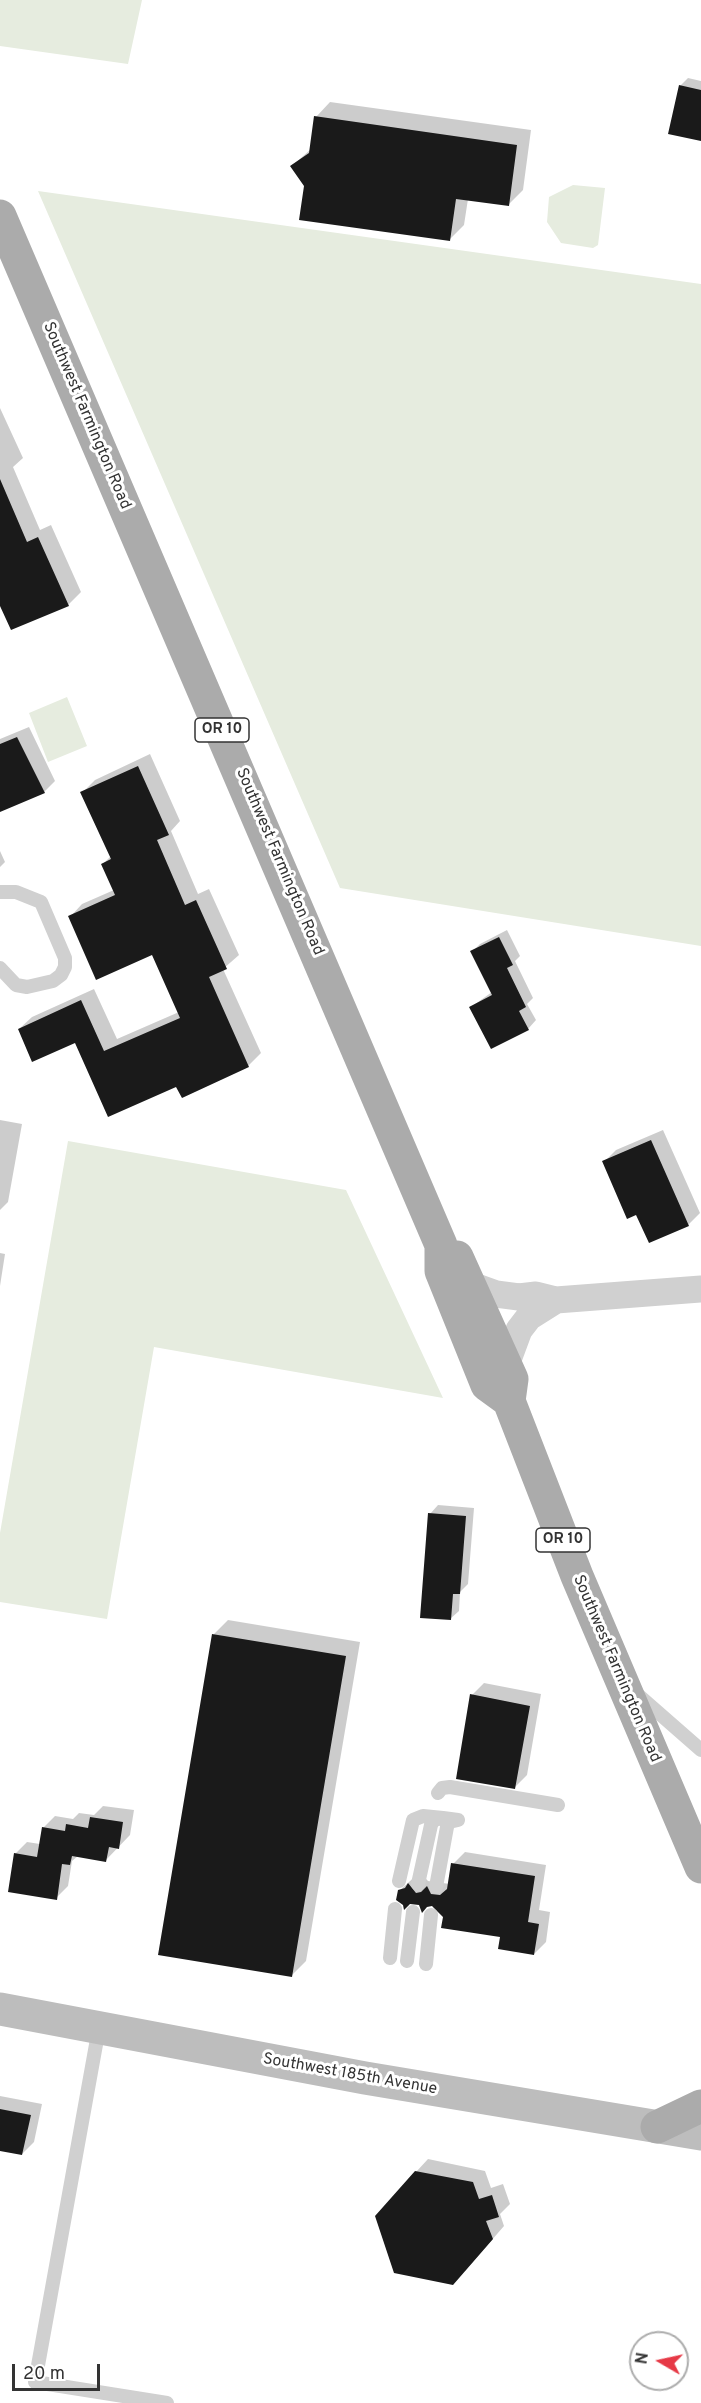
<!DOCTYPE html>
<html>
<head>
<meta charset="utf-8">
<style>
  body { margin:0 }
  #map { position:relative; width:701px; height:2403px; overflow:hidden; background:#fff; font-family:Overpass,sans-serif }
  canvas { display:block }
  .north { position:absolute; left:629px; top:2331px; width:60px; height:60px; box-sizing:border-box; background:#fff; border:2px solid #adadad; border-radius:50%; rotate:279deg; font-size:16px; font-weight:700; line-height:24px; text-align:center; color:#333 }
  .north::after { content:''; display:block; margin:auto; width:21px; height:27px; background:#e63946; clip-path:polygon(50% 0,100% 100%,50% 72%,0 100%) }
  .scale { position:absolute; left:12px; top:2364px; width:88px; height:27px; box-sizing:border-box; border:3px solid #333; border-top:0; padding-left:8px; font-size:18px; line-height:21px; white-space:nowrap; color:#333; -webkit-text-stroke:4px #fff; paint-order:stroke }
</style>
</head>
<body>
<div id="map">
<canvas width="701" height="2403"></canvas>
<div class="north">N</div>
<div class="scale">20 m</div>
</div>
<script>
const ctx = document.querySelector('canvas').getContext('2d');
ctx.lineJoin = 'round';
function fillPath(path, color) {
  ctx.fillStyle = color;
  ctx.fill(path, 'evenodd');
}
function shape(rows) {
  const path = new Path2D();
  for (const r of rows) {
    path.moveTo(r[0], r[1]);
    for (let i = 2; i < r.length; i += 2) path.lineTo(r[i], r[i + 1]);
  }
  return path;
}
function stroke(path, color, width, dash) {
  ctx.strokeStyle = color;
  ctx.lineWidth = width;
  ctx.lineCap = dash ? 'butt' : 'round';
  ctx.setLineDash(dash || []);
  ctx.stroke(path);
}
function drawText(font, color, halo, rows, align = 'center') {
  ctx.font = font + ' Overpass,sans-serif';
  ctx.lineWidth = 6;
  ctx.setLineDash([]);
  ctx.textBaseline = 'middle';
  ctx.strokeStyle = halo;
  ctx.fillStyle = color;
  for (const [text, x, y, turn = 0] of rows) {
    ctx.save();
    ctx.translate(x, y);
    ctx.rotate((+turn || 0) * Math.PI / 180);
    ctx.textAlign = isNaN(turn) ? turn : align;
    if (halo) ctx.strokeText(text, 0, 0);
    ctx.fillText(text, 0, 0);
    ctx.restore();
  }
}
fillPath(shape([
  [0,0,142,0,128,64,0,46],
  [573,185,605,188,598,245,593,248,561,243,547,222,549,197],
  [38,191,701,284,701,946,340,888],
  [67,697,87,746,48,762,29,713],
  [68,1141,346,1190,443,1398,154,1347,107,1619,0,1602,0,1533]
]), '#e6ecdf');
fillPath(shape([
  [688,78,701,81,701,139,680,86],
  [330,102,531,130,523,190,508,205,468,199,464,225,449,240,306,186,292,166,311,149,316,117],
  [0,408,23,458,13,467,40,530,51,525,81,592,68,605,0,604],
  [29,727,55,781,44,792,0,810,0,739],
  [150,754,180,821,171,831,198,894,209,889,239,955,223,969,261,1053,248,1066,177,1085,76,1041,19,1029,32,1017,94,989,117,1039,179,1012,153,953,70,917,82,904,114,890,103,864,111,856,82,793,95,780],
  [0,851,5,862,0,867],
  [507,930,520,956,515,961,533,998,527,1004,536,1020,528,1029,471,1007,492,992,472,952,480,944],
  [0,1120,22,1124,8,1202,0,1210],
  [663,1130,700,1213,688,1225,637,1213,604,1162,616,1150],
  [0,1253,5,1254,0,1286],
  [438,1505,474,1508,468,1584,460,1592,459,1611,450,1619,430,1514],
  [228,1620,360,1642,306,1961,291,1976,214,1634],
  [484,1683,541,1694,527,1775,515,1787,472,1695],
  [103,1806,134,1810,130,1835,106,1860,78,1856,72,1861,68,1886,56,1898,15,1854,27,1842,40,1844,43,1828,55,1816,73,1819,79,1813,94,1815],
  [465,1852,546,1865,539,1910,550,1912,546,1942,534,1954,501,1936,444,1916,437,1906,420,1904,399,1891,420,1872,428,1881,450,1884,453,1864],
  [0,2096,42,2104,34,2142,22,2154,0,2149],
  [428,2159,485,2171,491,2188,503,2184,510,2204,500,2214,504,2226,465,2271,416,2172]
]), '#0003');
fillPath(shape([
  [679,85,701,90,701,141,668,134],
  [314,116,517,145,509,206,456,199,450,241,299,220,304,186,290,166,309,153],
  [0,479,27,542,38,537,69,606,11,630,0,606],
  [17,737,45,793,0,812,0,744],
  [138,766,169,835,157,840,185,905,196,900,227,969,209,977,249,1067,182,1098,176,1087,108,1117,75,1043,32,1062,18,1029,81,1000,104,1051,180,1018,152,955,96,980,68,916,115,895,101,864,111,859,80,792],
  [499,937,513,965,507,968,526,1007,519,1011,529,1030,491,1049,469,1007,492,995,470,951],
  [651,1140,689,1226,649,1243,636,1215,627,1219,602,1161],
  [428,1513,466,1516,460,1594,453,1594,451,1620,420,1618],
  [212,1634,346,1656,292,1977,158,1955],
  [470,1694,530,1706,515,1789,456,1779],
  [90,1817,123,1822,119,1849,109,1847,106,1862,72,1856,70,1865,62,1864,57,1900,8,1892,14,1853,37,1857,42,1827,65,1831,66,1824,88,1828],
  [451,1863,535,1876,528,1922,539,1924,534,1955,498,1949,500,1937,441,1928,443,1917,432,1906,427,1907,422,1913,419,1905,410,1904,404,1910,403,1905,396,1900,398,1890,405,1888,408,1883,416,1893,421,1892,427,1886,431,1894,440,1895,447,1889],
  [0,2109,31,2115,22,2155,0,2151],
  [415,2171,473,2182,479,2199,492,2195,499,2217,486,2221,493,2239,453,2285,394,2273,375,2216]
]), '#1a1a1a');
stroke(shape([
  [0,892,16,892,41,902,65,958,65,967,61,975,53,981,27,987,16,985,0,968],
  [637,1694,701,1750],
  [438,1793,442,1788,450,1787,558,1805],
  [399,1881,413,1820,423,1816,443,1818],
  [418,1884,431,1825,434,1820,443,1818,458,1820],
  [436,1887,447,1827,449,1822,458,1820],
  [390,1958,395,1909],
  [407,1961,413,1912],
  [426,1964,431,1915],
  [99,2028,35,2382,167,2403]
]), '#d0d0d0', 14);
stroke(shape([
  [471,1285,496,1294,519,1297,536,1295,556,1300,701,1289],
  [506,1365,519,1330,529,1317,556,1300]
]), '#d0d0d0', 27);
stroke(shape([
  [0,2009,365,2078,701,2134]
]), '#bdbdbd', 33);
stroke(shape([
  [0,216,441,1245,441,1271,487,1385,509,1401],
  [457,1257,512,1379,509,1401,577,1576,701,1867],
  [657,2127,701,2106]
]), '#ababab', 33);
for (const [x, y, w] of [
  [222,730,54],
  [563,1540,54]
]) {
  const box = new Path2D();
  box.roundRect(x - w / 2, y - 12, w, 24, 4.5);
  ctx.fillStyle = '#fff';
  ctx.fill(box);
  stroke(box, '#333', 1.5);
}
drawText('bold 15px', '#333', null, [
  ["OR 10",222,730],
  ["OR 10",563,1540]
]);
drawText('16px', '#333', '#fff', [
  ["Southwest Farmington Road",86,416,67],
  ["Southwest Farmington Road",279,862,67],
  ["Southwest Farmington Road",616,1669,67],
  ["Southwest 185th Avenue",350,2075,10]
]);
</script>
</body>
</html>
